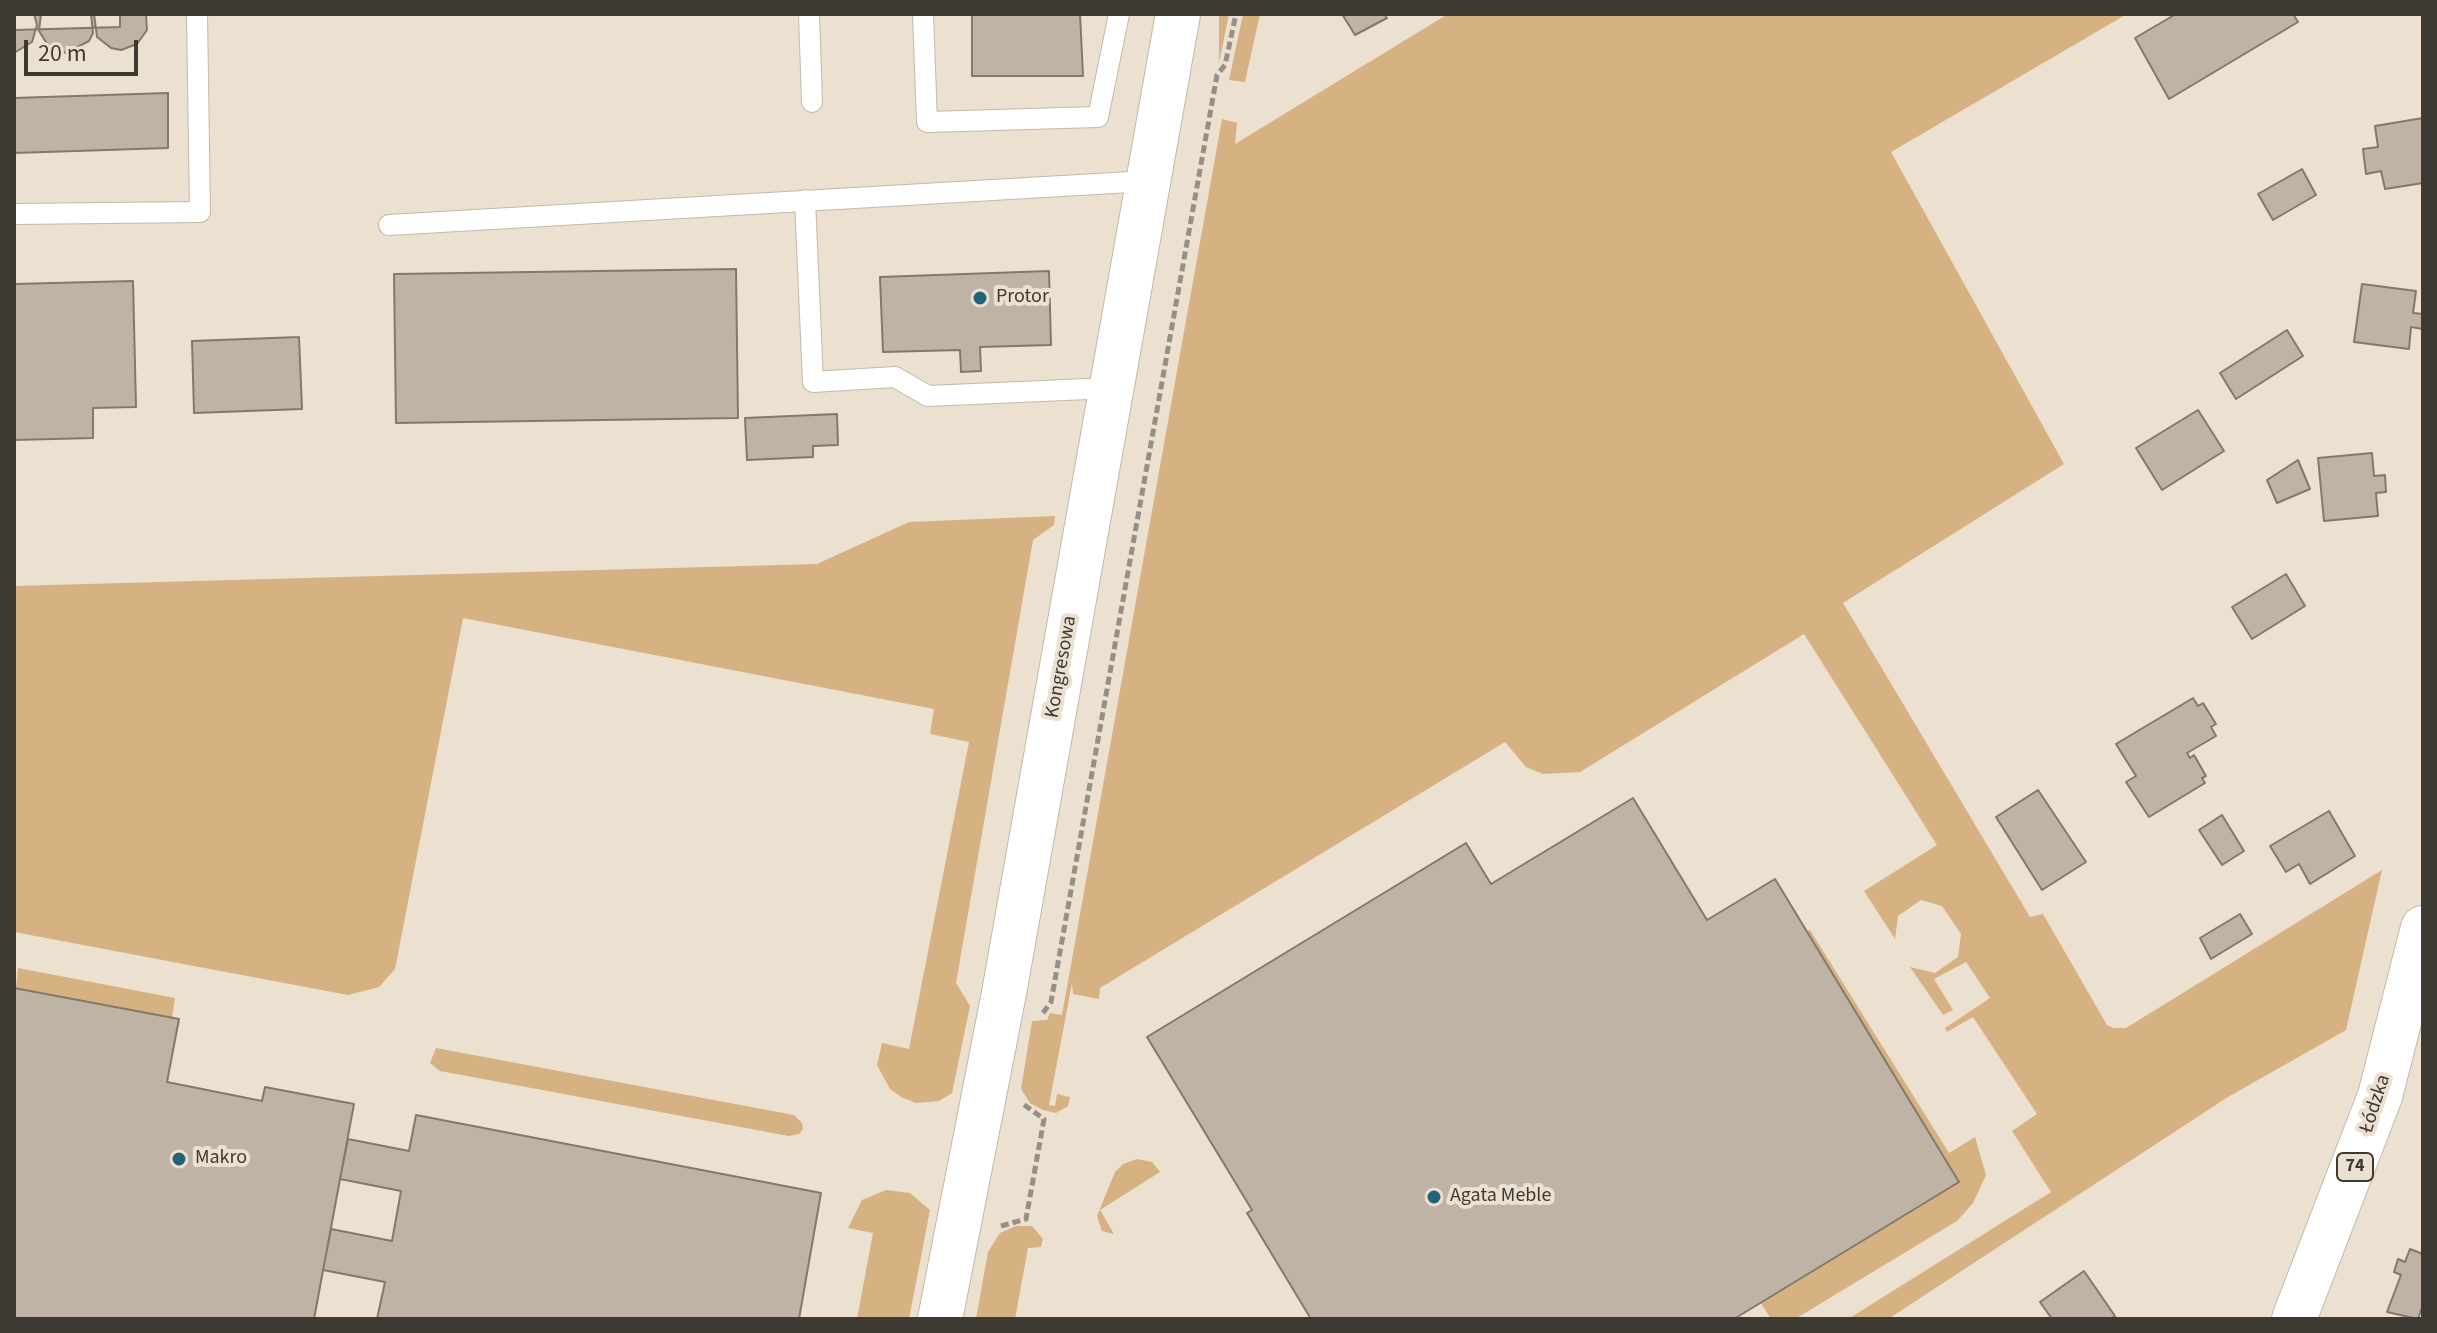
<!DOCTYPE html>
<html>
<head>
<meta charset="utf-8">
<style>
  body { margin:0 }
  #map { position:relative; width:2437px; height:1333px; overflow:hidden; background:#ece0d1; font-family:"Source Sans 3",sans-serif }
  canvas { display:block }
  .frame { position:absolute; inset:0; border:16px solid #3d3933; pointer-events:none }
  .scale { position:absolute; left:24px; top:40px; width:114px; height:36px; box-sizing:border-box; border:4px solid #3d3933; border-top:0; padding-left:10px; font-size:24px; line-height:28px; white-space:nowrap; color:#3d3933; -webkit-text-stroke:6px #ece0d1; paint-order:stroke }
</style>
</head>
<body>
<div id="map">
<canvas width="2437" height="1333"></canvas>
<div class="frame"></div>
<div class="scale">20 m</div>
</div>
<script>
const ctx = document.querySelector('canvas').getContext('2d');
ctx.lineJoin = 'round';
function fillPath(path, color) {
  ctx.fillStyle = color;
  ctx.fill(path, 'evenodd');
}
function shape(rows) {
  const path = new Path2D();
  for (const r of rows) {
    path.moveTo(r[0], r[1]);
    for (let i = 2; i < r.length; i += 2) path.lineTo(r[i], r[i + 1]);
  }
  return path;
}
function stroke(path, color, width, dash) {
  ctx.strokeStyle = color;
  ctx.lineWidth = width;
  ctx.lineCap = dash ? 'butt' : 'round';
  ctx.setLineDash(dash || []);
  ctx.stroke(path);
}
function drawText(font, color, halo, rows, align = 'center') {
  ctx.font = font + ' "Source Sans 3",sans-serif';
  ctx.lineWidth = 8;
  ctx.setLineDash([]);
  ctx.textBaseline = 'middle';
  ctx.strokeStyle = halo;
  ctx.fillStyle = color;
  for (const [text, x, y, turn = 0] of rows) {
    ctx.save();
    ctx.translate(x, y);
    ctx.rotate((+turn || 0) * Math.PI / 180);
    ctx.textAlign = isNaN(turn) ? turn : align;
    if (halo) ctx.strokeText(text, 0, 0);
    ctx.fillText(text, 0, 0);
    ctx.restore();
  }
}
fillPath(shape([
  [1219,14,1229,14,1219,63],
  [1243,14,1260,14,1245,82,1229,80],
  [1448,14,2127,14,1891,152,2064,464,1843,603,2030,917,2043,914,2107,1025,2113,1028,2126,1028,2382,870,2346,1030,2228,1097,1888,1319,1848,1319,2051,1192,2012,1131,2037,1114,1973,1017,1947,1032,1945,1028,1990,998,1966,962,1934,979,1953,1010,1943,1015,1910,967,1935,973,1958,957,1961,934,1942,906,1921,900,1898,916,1895,939,1864,891,1937,845,1804,634,1580,772,1543,774,1526,767,1505,742,1100,988,1099,999,1073,994,1072,983,1049,1105,1055,1106,1057,1094,1070,1097,1068,1106,1056,1113,1043,1110,1030,1103,1021,1089,1032,1021,1047,1020,1050,1013,1062,1015,1222,119,1237,123,1235,144],
  [1055,516,1054,525,1033,540,956,983,970,1006,952,1093,939,1101,916,1103,901,1097,890,1089,877,1065,882,1043,909,1049,969,742,930,734,934,709,463,618,395,969,379,987,348,995,14,932,14,586,817,564,909,522],
  [1810,930,1949,1153,1975,1137,1986,1175,1973,1203,1957,1221,1795,1319,1771,1319,1761,1303,1959,1182,1807,931],
  [18,968,175,998,172,1018,16,988],
  [436,1048,794,1115,802,1123,803,1129,799,1134,789,1136,440,1071,430,1063],
  [1137,1159,1152,1162,1160,1172,1100,1210,1114,1234,1102,1231,1097,1216,1115,1172,1123,1164],
  [886,1190,910,1193,930,1210,909,1319,857,1319,873,1233,848,1228,862,1200],
  [1016,1226,1032,1226,1043,1239,1041,1247,1028,1248,1015,1319,976,1319,988,1252,1000,1233]
]), '#d6b181');
const building = shape([
  [14,14,34,14,37,25,32,42,14,53,14,14],
  [14,14,120,14,120,27,14,30,14,14],
  [41,14,91,14,93,33,89,41,66,53,49,47,39,31,41,14],
  [94,14,146,14,147,30,137,44,121,50,111,48,97,37,94,14],
  [972,14,1080,14,1083,76,972,76,972,14],
  [1342,14,1384,14,1387,18,1355,35,1342,14],
  [2176,14,2293,14,2298,22,2169,99,2135,38,2176,14],
  [168,93,168,148,14,153,14,98,168,93],
  [2423,118,2423,183,2385,189,2381,171,2366,174,2363,149,2378,147,2375,126,2423,118],
  [2302,169,2316,195,2273,220,2258,194,2302,169],
  [736,269,738,418,396,423,394,274,736,269],
  [1049,271,1051,345,980,347,981,371,961,372,960,350,883,352,880,277,1049,271],
  [133,281,136,407,93,408,93,438,14,440,14,284,133,281],
  [2362,284,2416,291,2413,313,2423,314,2423,329,2411,327,2409,349,2354,342,2362,284],
  [2287,330,2303,356,2236,399,2220,373,2287,330],
  [299,337,302,409,194,413,192,341,299,337],
  [2198,410,2224,451,2162,490,2136,448,2198,410],
  [837,414,838,445,813,446,813,457,747,460,745,418,837,414],
  [2372,453,2374,476,2385,475,2386,492,2376,493,2378,516,2324,521,2318,458,2372,453],
  [2298,460,2310,489,2277,503,2267,480,2298,460],
  [2286,574,2305,606,2252,639,2232,607,2286,574],
  [2193,698,2198,706,2203,703,2216,724,2211,727,2216,736,2187,753,2190,758,2194,755,2206,776,2202,778,2205,783,2149,817,2126,782,2136,776,2116,744,2193,698],
  [2038,790,2086,862,2042,890,1996,817,2038,790],
  [1633,798,1707,920,1775,879,1959,1182,1734,1319,1311,1319,1247,1213,1252,1210,1147,1037,1466,843,1491,884,1633,798],
  [2329,811,2355,856,2310,884,2299,864,2286,872,2270,846,2329,811],
  [2222,815,2244,851,2222,865,2199,830,2222,815],
  [2240,914,2252,934,2211,959,2200,938,2240,914],
  [14,988,179,1019,167,1082,262,1101,265,1087,354,1104,314,1319,14,1319,14,988],
  [416,1115,821,1193,799,1319,377,1319,385,1282,323,1270,331,1229,392,1241,401,1191,340,1179,348,1139,409,1151,416,1115],
  [2410,1249,2423,1254,2423,1304,2418,1319,2387,1312,2401,1275,2394,1272,2398,1259,2405,1262,2410,1249],
  [2084,1271,2115,1316,2110,1319,2052,1319,2040,1302,2084,1271]
]);
fillPath(building, '#bfb3a5');
stroke(building, '#83796b', 2);
const service = shape([
  [809,14,812,102],
  [923,14,927,122,1098,117,1119,14],
  [805,200,813,382,895,377,928,396,1111,388],
  [14,214,200,212,197,14],
  [389,225,1148,181]
]);
const tertiary = shape([
  [940,1319,1004,993,1178,14]
]);
const primary = shape([
  [2294,1319,2380,1096,2423,928]
]);
stroke(service, '#c4b8aa', 22);
stroke(tertiary, '#c4b8aa', 46);
stroke(primary, '#c4b8aa', 46);
stroke(shape([
  [1043,1013,1051,1002,1217,75,1225,65,1236,14],
  [1001,1226,1026,1219,1044,1119,1023,1104]
]), '#978f84', 5, [8, 4]);
stroke(service, '#fff', 20);
stroke(tertiary, '#fff', 44);
stroke(primary, '#fff', 44);
for (const [x, y, r, color] of [
  [980,298,8,"#226377"],
  [179,1159,8,"#226377"],
  [1434,1197,8,"#226377"]
]) {
  const dot = new Path2D();
  dot.arc(x, y, r, 0, 2 * Math.PI);
  ctx.fillStyle = color;
  ctx.fill(dot);
  stroke(dot, '#ece0d1', 3);
}
for (const [x, y, w] of [
  [2355,1167,36]
]) {
  const box = new Path2D();
  box.roundRect(x - w / 2, y - 14, w, 28, 6);
  ctx.fillStyle = '#ece0d1';
  ctx.fill(box);
  stroke(box, '#3d3933', 2);
}
drawText('bold 18px', '#3d3933', null, [
  ["74",2355,1167]
]);
drawText('20px', '#3d3933', '#ece0d1', [
  ["Protor",996,298],
  ["Makro",195,1159],
  ["Agata Meble",1450,1197]
], 'left');
drawText('20px', '#3d3933', '#ece0d1', [
  ["Kongresowa",1062,667,-80],
  ["Łódzka",2376,1104,-72]
]);
</script>
</body>
</html>
